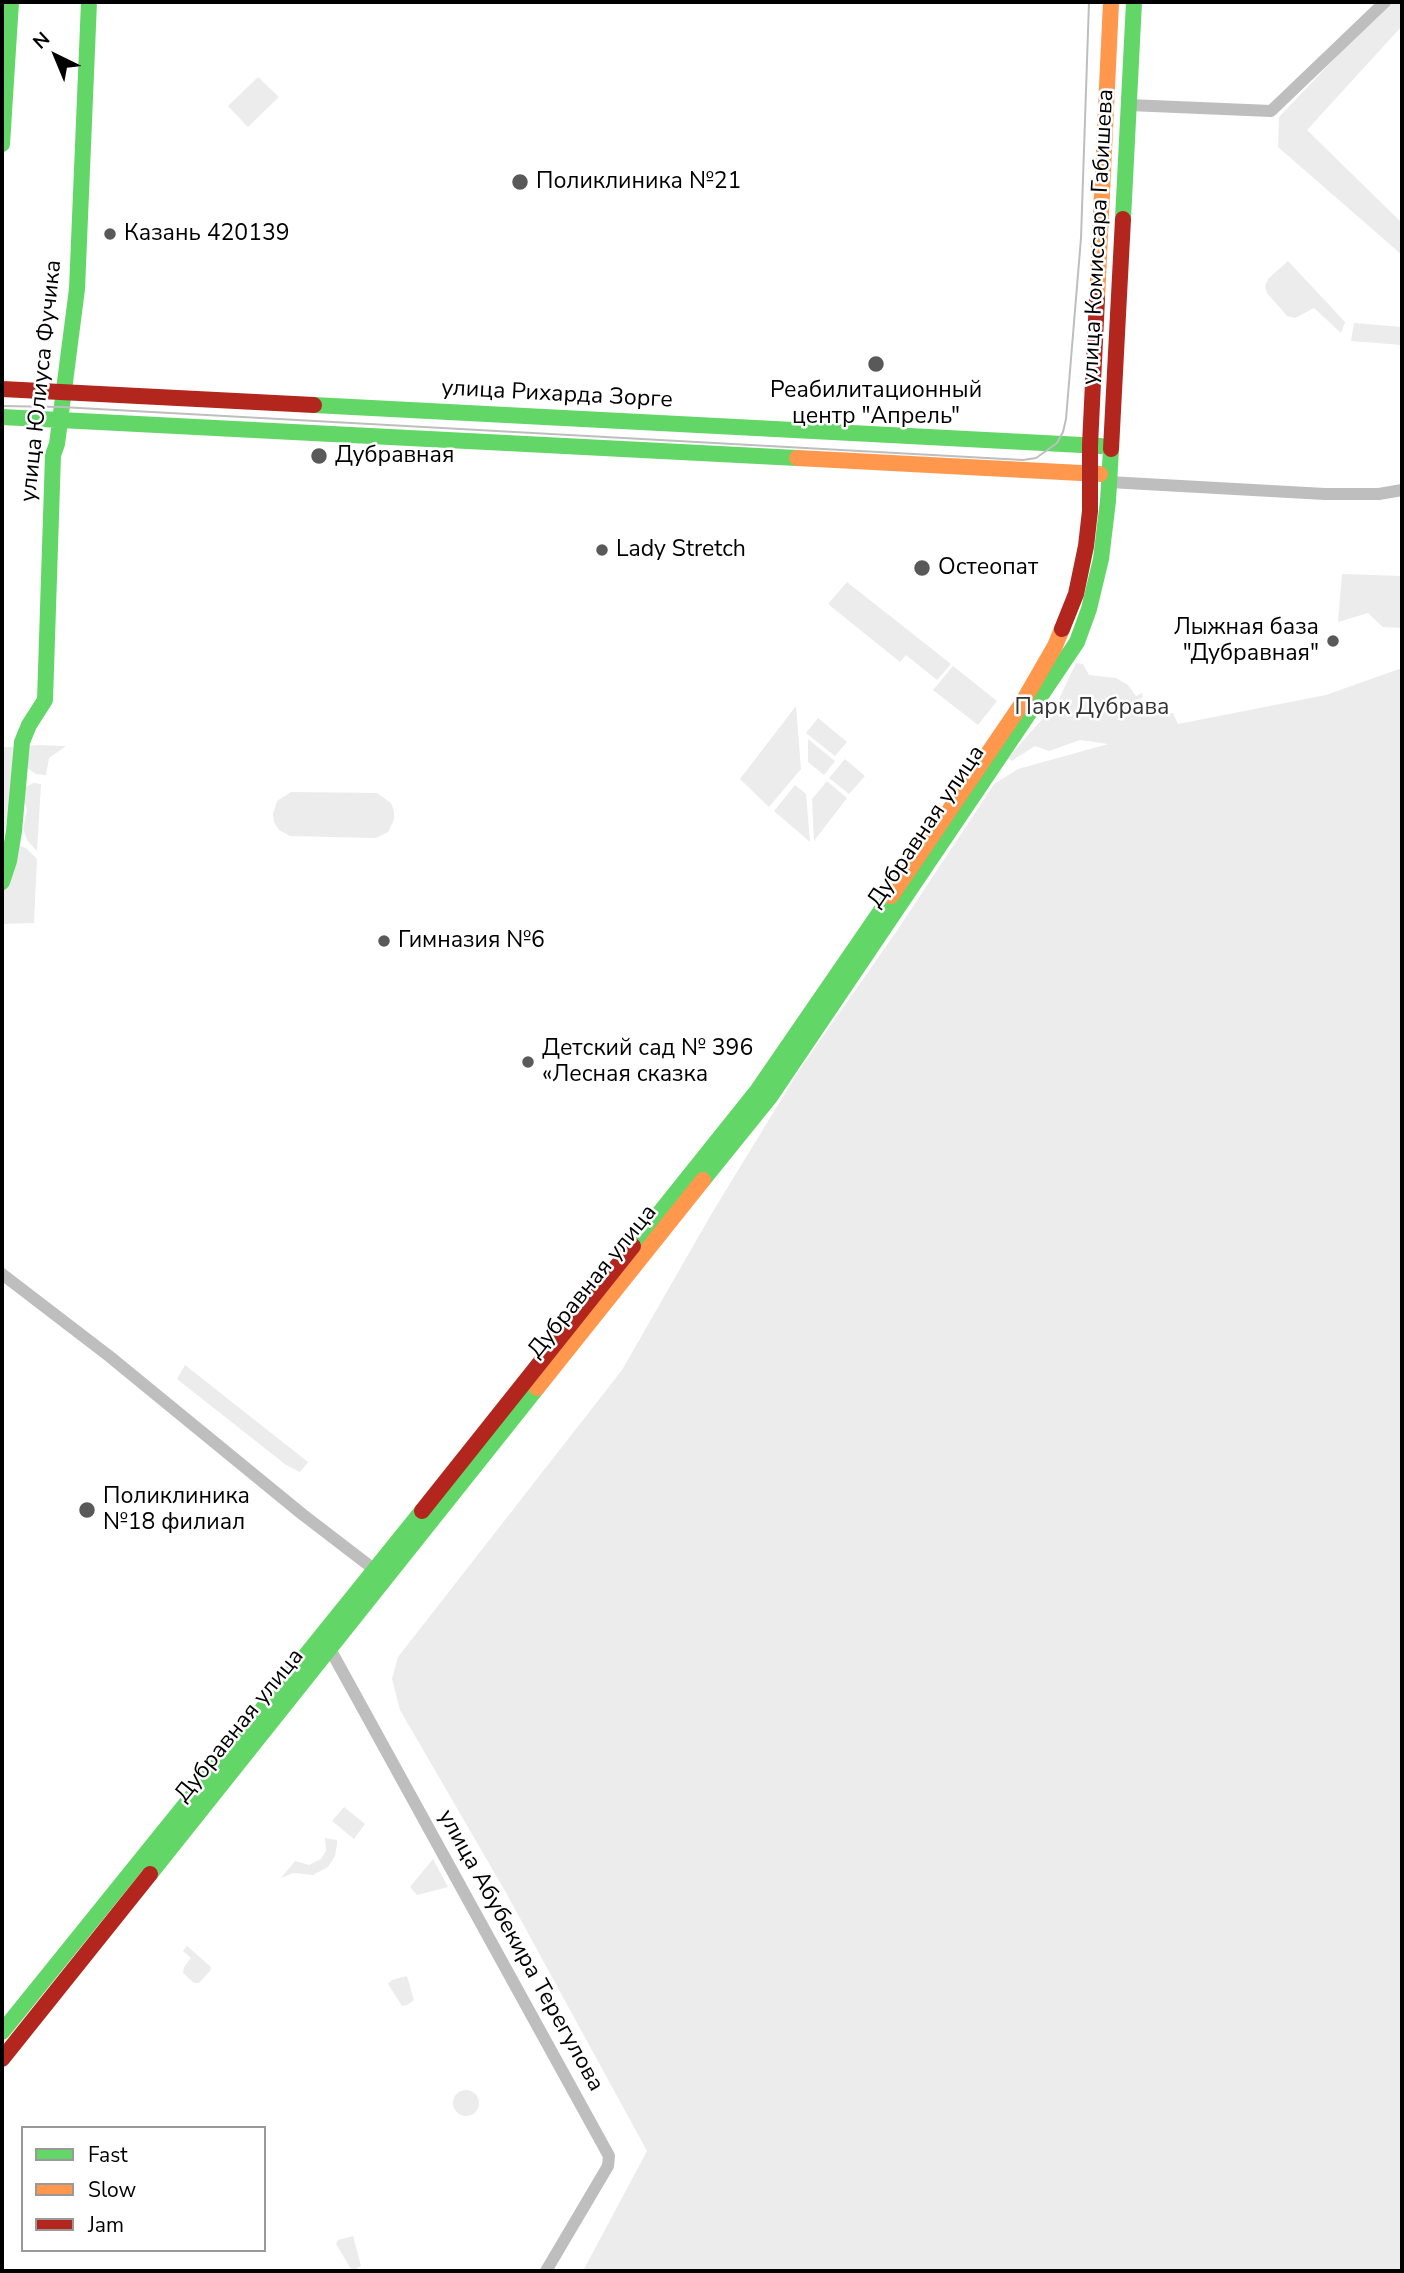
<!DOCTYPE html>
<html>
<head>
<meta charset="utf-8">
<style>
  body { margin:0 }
  #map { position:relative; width:1404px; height:2273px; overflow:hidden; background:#fff; font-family:"Nunito Sans",sans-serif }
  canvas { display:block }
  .frame { position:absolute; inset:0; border:4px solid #000; pointer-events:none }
  .legend { position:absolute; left:21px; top:2126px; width:245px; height:126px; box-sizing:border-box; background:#fff; border:2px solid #999; margin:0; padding:9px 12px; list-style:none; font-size:21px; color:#000 }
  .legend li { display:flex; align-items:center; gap:14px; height:35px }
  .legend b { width:35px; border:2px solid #999 }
  .north { position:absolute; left:21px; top:21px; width:70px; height:70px; -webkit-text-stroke:5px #fff; paint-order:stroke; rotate:317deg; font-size:19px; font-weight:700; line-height:28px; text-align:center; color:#000 }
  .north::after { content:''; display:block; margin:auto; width:24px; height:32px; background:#000; clip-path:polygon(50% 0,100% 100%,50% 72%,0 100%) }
</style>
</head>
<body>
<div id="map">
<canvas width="1404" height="2273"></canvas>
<div class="frame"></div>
<ul class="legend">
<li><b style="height:9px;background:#63d668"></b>Fast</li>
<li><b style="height:9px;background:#ff974d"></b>Slow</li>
<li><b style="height:9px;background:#b3261e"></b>Jam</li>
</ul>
<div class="north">N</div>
</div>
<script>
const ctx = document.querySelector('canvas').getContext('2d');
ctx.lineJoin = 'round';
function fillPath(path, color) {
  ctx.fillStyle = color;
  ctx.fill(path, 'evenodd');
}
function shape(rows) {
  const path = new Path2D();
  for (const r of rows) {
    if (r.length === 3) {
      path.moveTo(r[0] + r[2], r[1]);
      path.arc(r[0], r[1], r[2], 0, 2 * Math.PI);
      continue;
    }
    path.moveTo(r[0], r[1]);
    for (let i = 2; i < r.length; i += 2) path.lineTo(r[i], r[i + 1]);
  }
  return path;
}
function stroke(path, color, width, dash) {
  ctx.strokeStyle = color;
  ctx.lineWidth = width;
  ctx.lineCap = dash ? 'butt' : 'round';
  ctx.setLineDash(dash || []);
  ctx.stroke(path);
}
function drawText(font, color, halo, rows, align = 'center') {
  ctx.font = font + ' "Nunito Sans",sans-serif';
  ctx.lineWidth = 5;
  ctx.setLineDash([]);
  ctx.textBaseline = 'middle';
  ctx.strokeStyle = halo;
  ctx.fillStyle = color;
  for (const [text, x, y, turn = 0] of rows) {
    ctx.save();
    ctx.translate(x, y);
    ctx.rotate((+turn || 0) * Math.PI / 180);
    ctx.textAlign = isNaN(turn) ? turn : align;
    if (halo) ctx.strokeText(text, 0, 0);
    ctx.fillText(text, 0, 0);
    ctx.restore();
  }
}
fillPath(shape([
  [1393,2,1402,2,1402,26,1307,130,1402,223,1402,255,1278,147,1279,117,1353,39],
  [258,77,279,97,248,127,228,106],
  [1288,261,1345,322,1341,333,1314,308,1295,318,1287,316,1267,293,1265,286,1268,279],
  [1354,323,1402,327,1402,345,1351,341],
  [1342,574,1402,576,1402,628,1383,627,1368,613,1338,622],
  [847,582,951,664,937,680,906,655,900,662,828,604],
  [1076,663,1083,664,1089,675,1116,678,1128,685,1136,696,1142,693,1143,697,1138,700,1147,716,1173,713,1178,724,1326,695,1402,668,1402,2271,583,2271,647,2151,505,1891,400,1710,392,1679,398,1657,622,1370,712,1213,798,1072,898,929,994,784,1018,769,1108,744,1080,740,1049,751,1035,746,1012,761,1008,758,1058,701],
  [953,666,997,701,978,725,933,690],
  [796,706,801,769,769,807,740,779],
  [818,718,847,742,835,756,806,733],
  [808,739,835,761,824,775,808,762],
  [38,745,66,746,49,758,46,775,36,774,26,767,27,746],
  [2,747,13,747,9,807,2,851],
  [845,759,865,776,849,794,829,778],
  [827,781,847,798,814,841,812,799],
  [34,783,41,784,37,851,27,840,23,829,27,810,22,793,23,788],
  [795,785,806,794,810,842,774,811],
  [291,792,377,793,391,803,394,811,394,820,388,832,376,838,290,836,279,830,274,822,273,814,277,801],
  [19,846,26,848,37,859,34,923,2,924,2,895],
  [185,1365,308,1462,300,1472,286,1465,177,1379],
  [344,1807,365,1824,354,1839,332,1821],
  [325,1838,337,1840,337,1844,335,1856,328,1867,313,1875,293,1873,281,1878,295,1861,309,1865,321,1859,326,1851],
  [433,1859,448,1887,417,1895,410,1887],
  [187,1946,211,1967,210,1971,199,1983,194,1983,183,1973,184,1967,191,1958,183,1951],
  [407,1976,414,2000,407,2005,402,2006,388,1984,392,1980],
  [466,2103,13],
  [353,2236,361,2266,354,2270,351,2269,336,2244,338,2240]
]), '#ececec');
stroke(shape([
  [1129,105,1271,111,1385,2],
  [1109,482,1325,494,1379,494,1402,490],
  [2,1274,109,1356,302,1514,375,1570],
  [330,1649,609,2156,608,2166,546,2271]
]), '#bebebe', 12);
stroke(shape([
  [2,144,11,2],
  [1123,219,1134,2],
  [314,405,1101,446],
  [2,417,797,458],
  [2,882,9,861,14,831,22,742,29,725,45,700,53,455,57,444,77,289,89,2],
  [703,1180,770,1097,1077,642,1089,609,1101,559,1108,501,1111,449],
  [633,1246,757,1091,891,896],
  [150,1874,537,1388],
  [2,2032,422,1511]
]), '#63d668', 16);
stroke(shape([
  [1097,299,1111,2],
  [797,458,1100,474],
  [891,896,1021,705,1055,646,1062,629],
  [537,1388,703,1180]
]), '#ff974d', 16);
stroke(shape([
  [2,389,314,405],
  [1111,449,1123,219],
  [1062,629,1076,594,1086,546,1090,511,1090,445,1097,299],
  [422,1511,633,1246],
  [2,2059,150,1874]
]), '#b3261e', 16);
stroke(shape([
  [2,406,61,407,1023,460,1036,458,1057,443,1063,432,1066,419,1081,238,1089,2]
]), '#bebebe', 2);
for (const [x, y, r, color] of [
  [520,182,9,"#595959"],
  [110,234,7,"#595959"],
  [876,364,9,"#595959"],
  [319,456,9,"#595959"],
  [602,550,7,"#595959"],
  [922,568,9,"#595959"],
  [1333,641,7,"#595959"],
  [384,941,7,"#595959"],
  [528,1062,7,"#595959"],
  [87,1510,9,"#595959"]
]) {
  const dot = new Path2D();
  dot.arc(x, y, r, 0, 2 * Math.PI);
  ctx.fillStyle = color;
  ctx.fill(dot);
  stroke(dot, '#fff', 2.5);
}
drawText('23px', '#000', '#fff', [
  ["Поликлиника №21",536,182],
  ["Казань 420139",124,234],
  ["Реабилитационный",876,391,"center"],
  ["центр \"Апрель\"",876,417,"center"],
  ["Дубравная",335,456],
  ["Lady Stretch",616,550],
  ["Остеопат",938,568],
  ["Лыжная база",1319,628,"right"],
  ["\"Дубравная\"",1319,654,"right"],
  ["Гимназия №6",398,941],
  ["Детский сад № 396",542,1049],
  ["«Лесная сказка",542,1075],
  ["Поликлиника",103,1497],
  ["№18 филиал",103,1523]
], 'left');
drawText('23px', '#000', '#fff', [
  ["улица Комиссара Габишева",1099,237,-87],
  ["улица Юлиуса Фучика",42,381,-84],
  ["улица Рихарда Зорге",557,395,3],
  ["Дубравная улица",927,827,-56],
  ["Дубравная улица",593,1282,-51],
  ["Дубравная улица",240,1726,-51],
  ["улица Абубекира Терегулова",520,1951,61]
]);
drawText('23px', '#333', '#fff', [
  ["Парк Дубрава",1092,708]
]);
</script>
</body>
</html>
